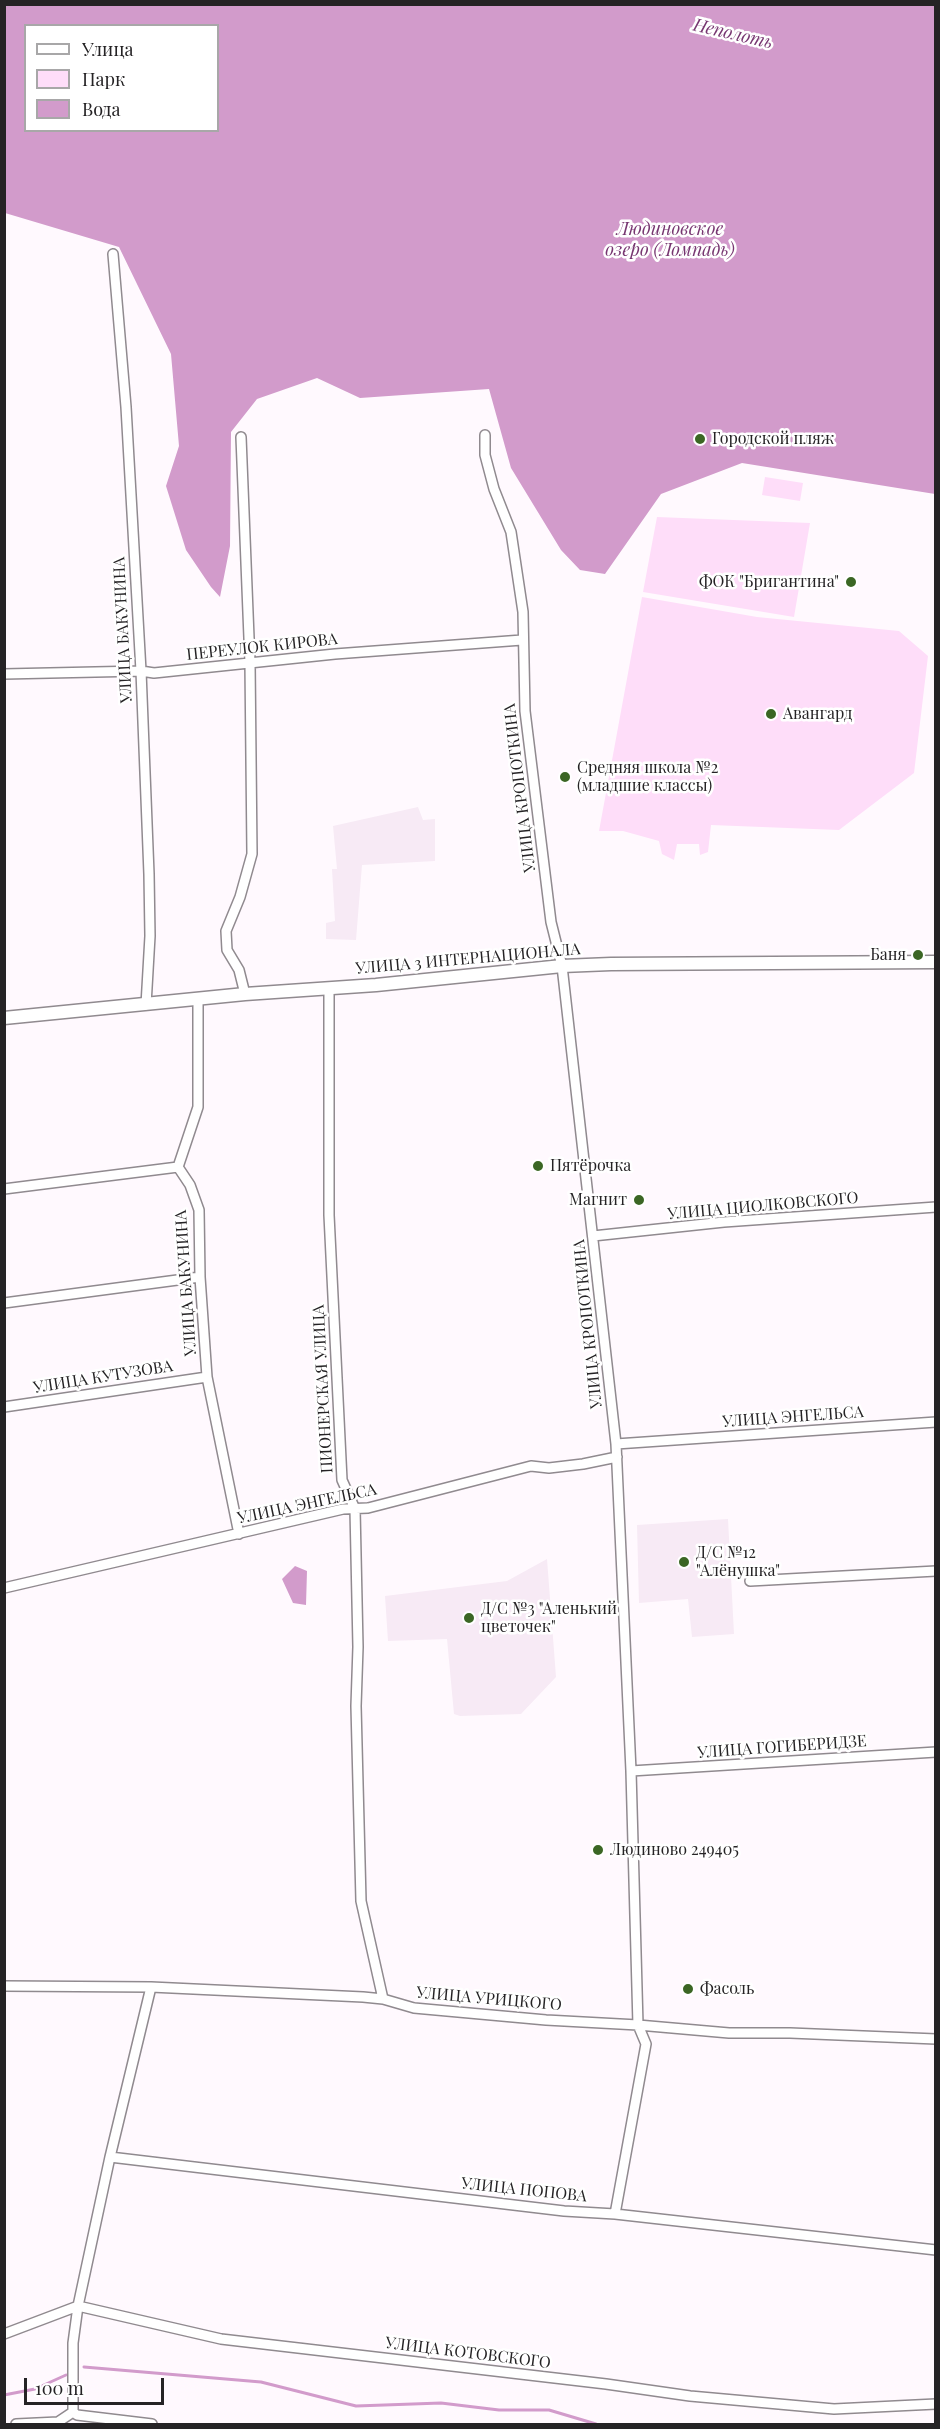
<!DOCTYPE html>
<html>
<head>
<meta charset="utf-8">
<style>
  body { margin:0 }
  #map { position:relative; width:940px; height:2429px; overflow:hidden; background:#fff9fe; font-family:"Playfair Display",serif }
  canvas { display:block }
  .frame { position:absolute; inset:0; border:6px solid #252325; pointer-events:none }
  .legend { position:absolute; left:24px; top:24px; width:195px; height:108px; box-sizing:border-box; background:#fff; border:2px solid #a8a7a8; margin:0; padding:8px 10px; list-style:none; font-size:18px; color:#252325 }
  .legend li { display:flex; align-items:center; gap:12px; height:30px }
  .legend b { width:30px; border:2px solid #a8a7a8 }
  .scale { position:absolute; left:24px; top:2378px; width:140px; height:27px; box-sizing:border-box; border:3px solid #252325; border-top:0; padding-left:8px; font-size:18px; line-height:21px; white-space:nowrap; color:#252325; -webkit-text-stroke:4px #fff; paint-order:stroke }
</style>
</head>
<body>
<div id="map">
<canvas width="940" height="2429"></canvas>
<div class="frame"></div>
<ul class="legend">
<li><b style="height:8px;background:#fff"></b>Улица</li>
<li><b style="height:16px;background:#feddf9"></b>Парк</li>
<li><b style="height:16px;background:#d29bcb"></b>Вода</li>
</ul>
<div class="scale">100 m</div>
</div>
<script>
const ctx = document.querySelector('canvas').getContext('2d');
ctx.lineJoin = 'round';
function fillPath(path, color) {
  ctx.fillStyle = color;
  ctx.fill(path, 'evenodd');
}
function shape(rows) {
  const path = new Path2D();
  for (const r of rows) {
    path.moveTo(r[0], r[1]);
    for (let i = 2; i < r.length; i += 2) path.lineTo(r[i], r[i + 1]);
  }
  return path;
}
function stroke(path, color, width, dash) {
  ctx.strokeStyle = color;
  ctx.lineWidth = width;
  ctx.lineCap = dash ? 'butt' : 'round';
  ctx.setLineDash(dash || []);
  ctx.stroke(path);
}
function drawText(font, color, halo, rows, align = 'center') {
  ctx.font = font + ' "Playfair Display",serif';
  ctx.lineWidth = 5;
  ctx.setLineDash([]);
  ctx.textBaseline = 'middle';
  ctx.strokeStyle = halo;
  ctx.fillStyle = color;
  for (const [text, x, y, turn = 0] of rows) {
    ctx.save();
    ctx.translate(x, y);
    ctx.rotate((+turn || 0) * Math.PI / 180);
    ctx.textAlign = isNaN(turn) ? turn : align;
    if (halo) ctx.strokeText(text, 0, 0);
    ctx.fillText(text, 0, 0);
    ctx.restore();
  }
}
fillPath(shape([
  [418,807,423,820,435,819,435,861,362,865,356,940,326,939,326,923,335,921,332,869,337,869,333,826],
  [728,1519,734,1634,692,1637,688,1599,639,1603,637,1525],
  [547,1559,556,1677,521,1714,460,1716,454,1714,447,1639,388,1641,385,1596,507,1581]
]), '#f7eaf5');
fillPath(shape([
  [765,477,803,483,800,501,762,495],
  [657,517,810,523,794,617,643,592],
  [642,597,757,617,899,631,928,656,914,773,839,830,711,825,708,852,700,855,699,844,677,844,674,860,662,854,659,841,623,831,599,831]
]), '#feddf9');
fillPath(shape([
  [4,5,935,5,935,494,742,463,661,494,605,574,580,570,561,550,511,468,489,389,360,398,317,378,257,399,231,432,230,546,220,597,211,587,186,550,166,486,179,446,171,354,119,247,5,213],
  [26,26,218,26,218,130,26,130],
  [295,1566,307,1571,306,1605,293,1603,282,1579]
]), '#d29bcb');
stroke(shape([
  [84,2367,261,2382,356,2406,441,2403,499,2410,549,2410,596,2424],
  [4,2395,35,2389,66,2375]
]), '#d29bcb', 3);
const street = shape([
  [113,254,126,407,141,671,149,874,150,936,146,1005],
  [485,435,485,455,494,489,511,532,523,612,525,711,551,922,562,966,616,1444,631,1771,638,2025,646,2044,615,2214],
  [241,437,250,663,252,854,240,897,226,931,227,950,239,970,245,994],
  [4,674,141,671,154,673,335,654,522,640],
  [329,989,329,1215,342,1480,355,1509,358,1647,356,1706,361,1901,383,1999],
  [198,999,198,1107,178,1167,190,1185,199,1210,200,1277,207,1377,239,1534],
  [4,1189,178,1167],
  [593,1236,724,1222,936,1207],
  [4,1303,200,1277],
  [4,1407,207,1377],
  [616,1444,936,1422],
  [750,1581,936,1571],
  [4,1588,343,1509,368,1508,531,1466,549,1468,583,1464,617,1457],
  [631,1771,936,1752],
  [4,1986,151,1987,363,1997,383,1999,414,2008,546,2020,638,2025,729,2033,790,2033,936,2039],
  [110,2157,564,2211,615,2214,936,2250],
  [4,2334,78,2306,221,2339,606,2384,690,2396,834,2409,936,2404],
  [73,2412,73,2343,78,2306,110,2157,151,1987],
  [16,2424,58,2422,73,2412,77,2415,152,2424]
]);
const secondary = shape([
  [4,1018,245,994,376,985,562,966,611,964,936,962]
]);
stroke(street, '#908a8f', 12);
stroke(secondary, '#908a8f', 15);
stroke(street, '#fff', 9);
stroke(secondary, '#fff', 12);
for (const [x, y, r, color] of [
  [700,439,6,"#3b6624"],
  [851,582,6,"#3b6624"],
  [771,714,6,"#3b6624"],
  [565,777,6,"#3b6624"],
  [918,955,6,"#3b6624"],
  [538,1166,6,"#3b6624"],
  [639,1200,6,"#3b6624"],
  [684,1562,6,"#3b6624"],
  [469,1618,6,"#3b6624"],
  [598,1850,6,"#3b6624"],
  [688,1989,6,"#3b6624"]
]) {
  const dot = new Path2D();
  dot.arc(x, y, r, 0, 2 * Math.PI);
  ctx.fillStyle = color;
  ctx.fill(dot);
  stroke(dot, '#fff', 2);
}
drawText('16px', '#252325', '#fff', [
  ["Городской пляж",712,439],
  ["ФОК \"Бригантина\"",839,582,"right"],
  ["Авангард",783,714],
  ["Средняя школа №2",577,768],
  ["(младшие классы)",577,786],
  ["Баня",906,955,"right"],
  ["Пятёрочка",550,1166],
  ["Магнит",627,1200,"right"],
  ["Д/С №12",696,1553],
  ["\"Алёнушка\"",696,1571],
  ["Д/С №3 \"Аленький",481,1609],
  ["цветочек\"",481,1627],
  ["Людиново 249405",610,1850],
  ["Фасоль",700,1989]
], 'left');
drawText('16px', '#252325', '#fff', [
  ["УЛИЦА БАКУНИНА",123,630,-93],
  ["ПЕРЕУЛОК КИРОВА",262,647,-6],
  ["УЛИЦА КРОПОТКИНА",520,788,-97],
  ["УЛИЦА 3 ИНТЕРНАЦИОНАЛА",468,959,-5],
  ["УЛИЦА ЦИОЛКОВСКОГО",763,1206,-5],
  ["УЛИЦА БАКУНИНА",186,1283,-94],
  ["УЛИЦА КРОПОТКИНА",588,1324,-96],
  ["УЛИЦА КУТУЗОВА",103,1377,-9],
  ["ПИОНЕРСКАЯ УЛИЦА",323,1389,-93],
  ["УЛИЦА ЭНГЕЛЬСА",793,1417,-4],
  ["УЛИЦА ЭНГЕЛЬСА",307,1504,-12],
  ["УЛИЦА ГОГИБЕРИДЗЕ",782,1747,-4],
  ["УЛИЦА УРИЦКОГО",489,1999,5],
  ["УЛИЦА ПОПОВА",524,2190,6],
  ["УЛИЦА КОТОВСКОГО",468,2353,7]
]);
drawText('italic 18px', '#773671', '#fff', [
  ["Неполоть",733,34,13],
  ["Людиновское",670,229],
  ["озеро (Ломпадь)",670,250]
]);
</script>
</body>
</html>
